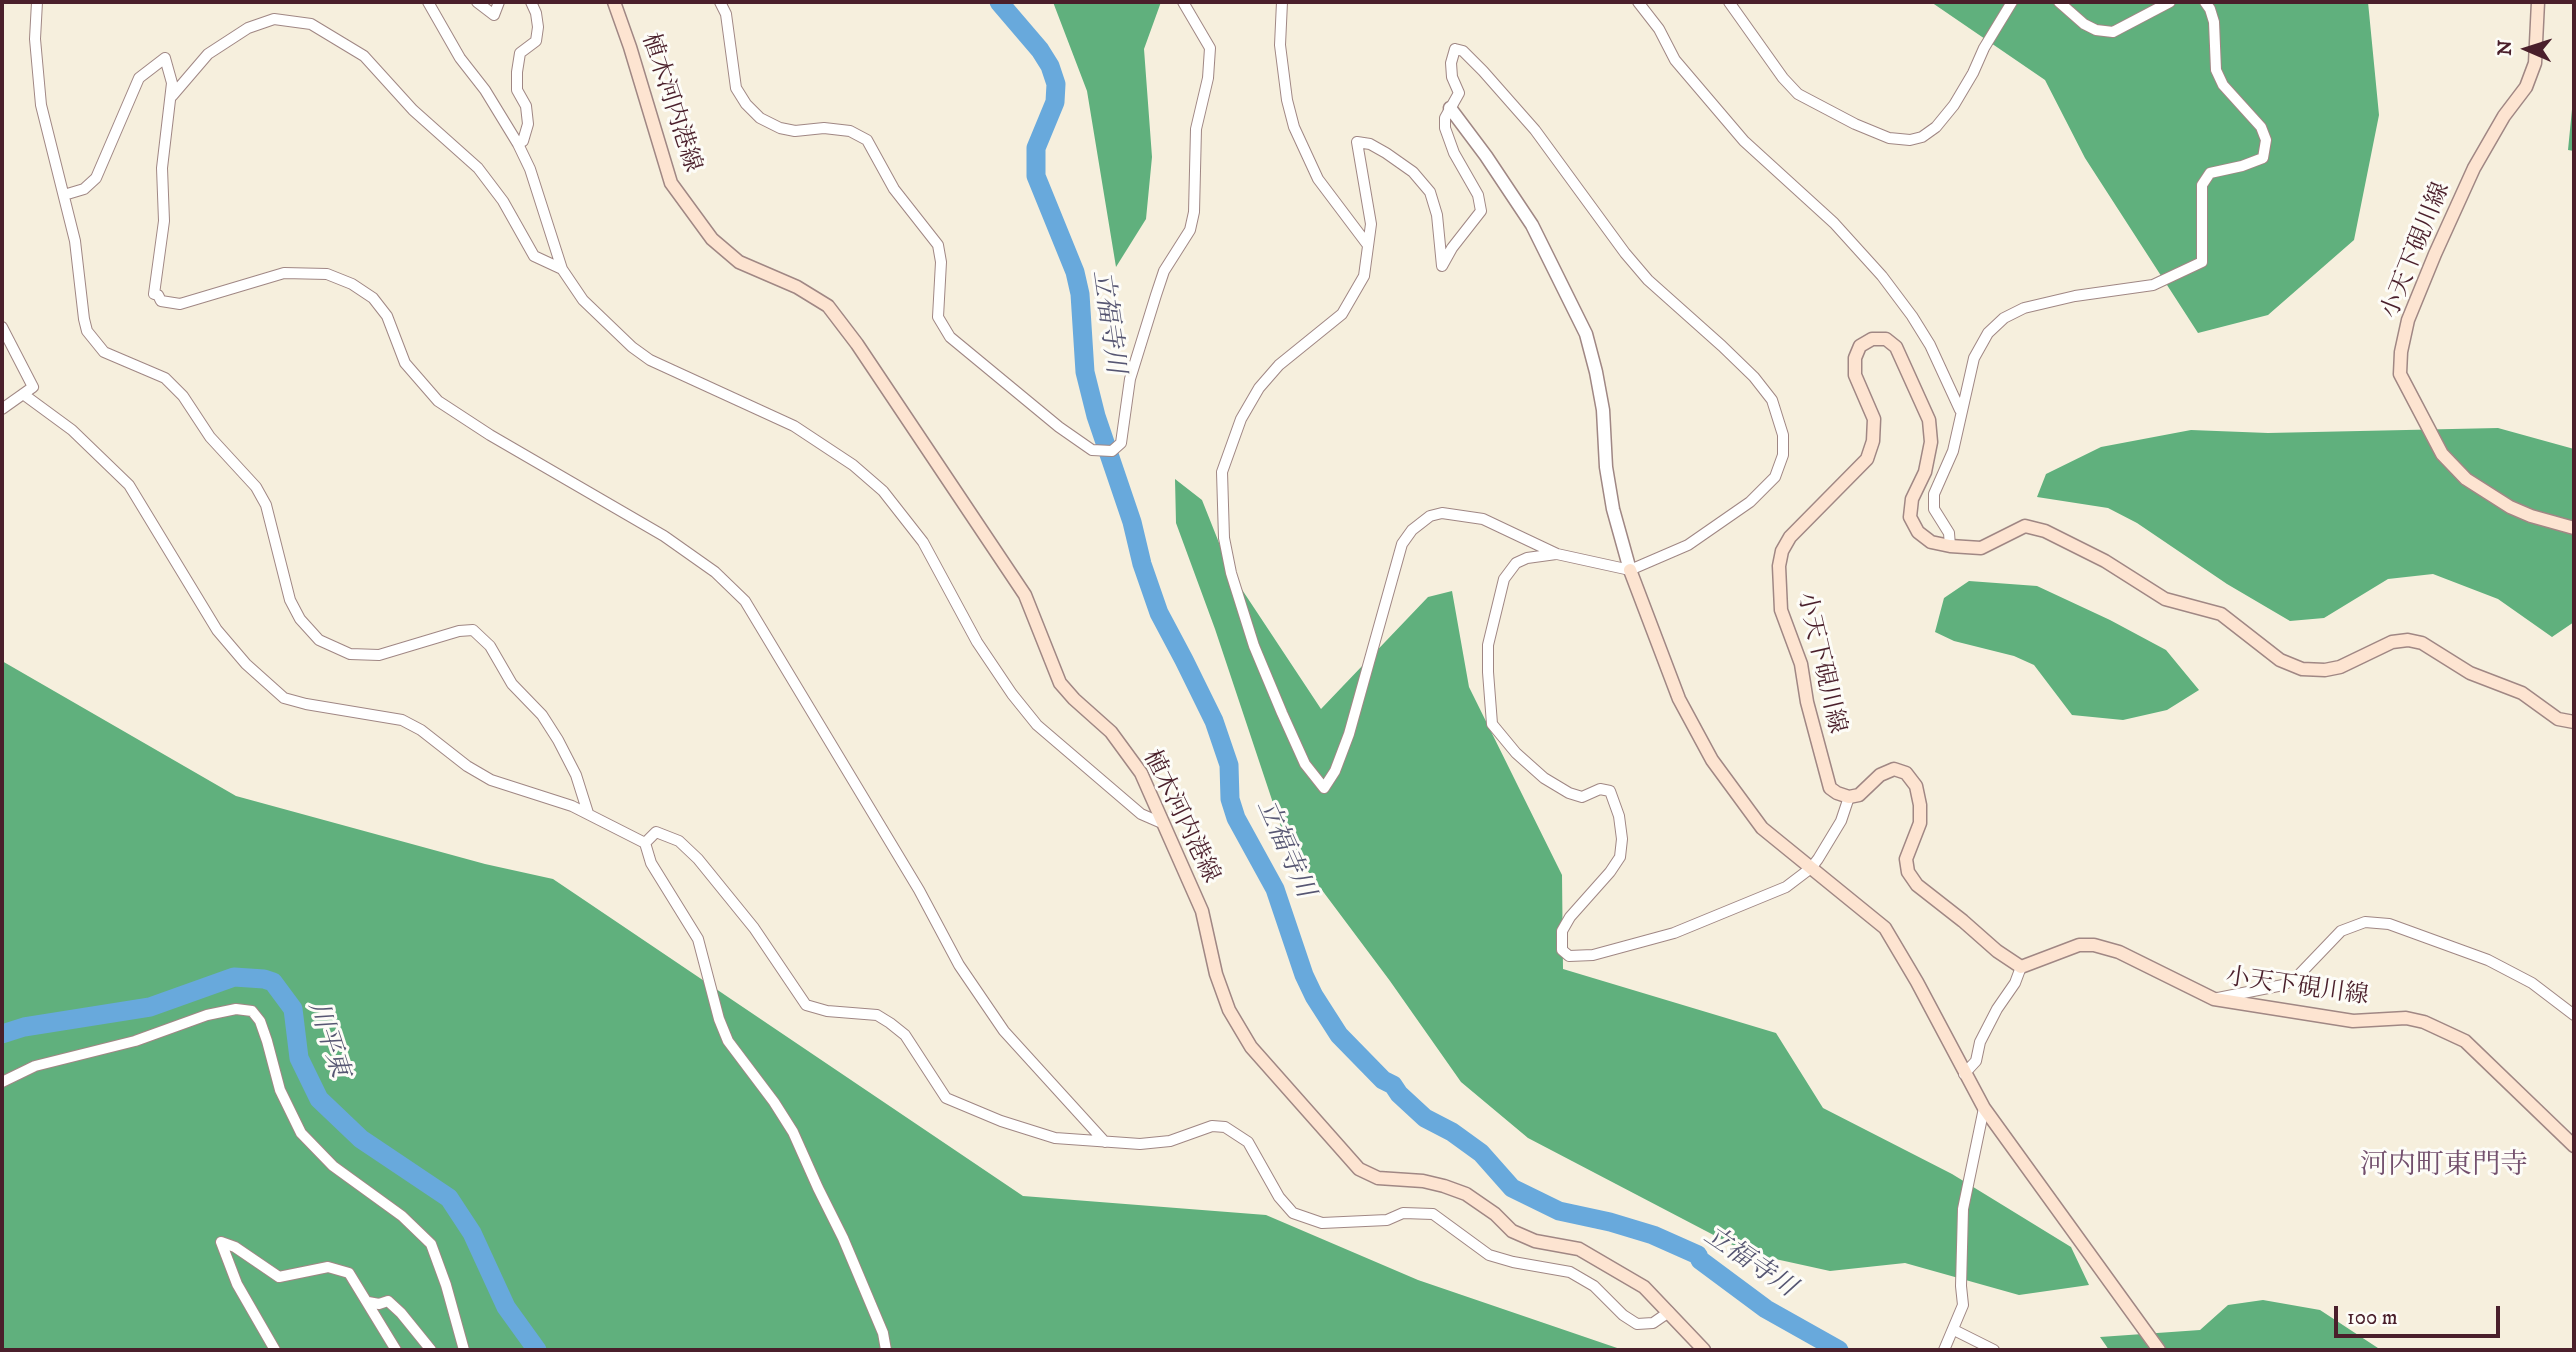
<!DOCTYPE html>
<html>
<head>
<meta charset="utf-8">
<style>
	body { margin:0 }
	#map { position:relative; width:2576px; height:1352px; overflow:hidden; background:#f6efdd; font-family:"IM FELL DW Pica",serif }
	canvas { display:block }
	.frame { position:absolute; inset:0; border:4px solid #4a1f2b; pointer-events:none }
	.north { position:absolute; left:2492px; top:14px; width:70px; height:70px; -webkit-text-stroke:5px #fdfcf7; paint-order:stroke; rotate:273deg; font-size:19px; font-weight:700; line-height:28px; text-align:center; color:#4a1f2b }
	.north::after { content:''; display:block; margin:auto; width:24px; height:32px; background:#4a1f2b; clip-path:polygon(50% 0,100% 100%,50% 72%,0 100%) }
	.scale { position:absolute; left:2334px; top:1306px; width:166px; height:32px; box-sizing:border-box; border:4px solid #4a1f2b; border-top:0; padding-left:9px; font-size:21px; line-height:24px; white-space:nowrap; color:#4a1f2b; -webkit-text-stroke:5px #fdfcf7; paint-order:stroke }
</style>
</head>
<body>
<div id="map">
<canvas width="2576" height="1352"></canvas>
<div class="frame"></div>
<div class="north">N</div>
<div class="scale">100 m</div>
</div>
<script>
const ctx = document.querySelector('canvas').getContext('2d');
ctx.lineJoin = 'round';
function fill(path, color) {
  ctx.fillStyle = color;
  ctx.fill(path, 'evenodd');
}
function toPath(rows) {
  const path = new Path2D();
  for (const r of rows) {
    path.moveTo(r[0], r[1]);
    for (let i = 2; i < r.length; i += 2) path.lineTo(r[i], r[i + 1]);
  }
  return path;
}
function trace(path, color, width, dash) {
  ctx.strokeStyle = color;
  ctx.lineWidth = width;
  ctx.lineCap = dash ? 'butt' : 'round';
  ctx.setLineDash(dash || []);
  ctx.stroke(path);
}
function drawText(font, color, halo, rows, align = 'center') {
  ctx.font = font + ' "IM FELL DW Pica","Noto Serif JP",serif';
  ctx.lineWidth = 6;
  ctx.setLineDash([]);
  ctx.textBaseline = 'middle';
  ctx.strokeStyle = halo;
  ctx.fillStyle = color;
  for (const [text, x, y, turn = 0] of rows) {
    ctx.save();
    ctx.translate(x, y);
    ctx.rotate((+turn || 0) * Math.PI / 180);
    ctx.textAlign = isNaN(turn) ? turn : align;
    if (halo) ctx.strokeText(text, 0, 0);
    ctx.fillText(text, 0, 0);
    ctx.restore();
  }
}
fill(toPath([
	[1053,2,1161,2,1144,49,1152,157,1146,219,1116,267,1087,91],
	[1931,2,2368,2,2379,115,2354,240,2268,315,2198,333,2085,158,2045,80],
	[2574,2,2574,151,2568,150,2574,89],
	[2498,428,2574,449,2574,622,2552,637,2498,599,2433,574,2388,579,2324,618,2290,621,2227,584,2137,523,2108,508,2037,497,2046,474,2101,447,2191,430,2268,433],
	[1175,479,1202,500,1231,573,1321,709,1428,597,1452,591,1469,687,1562,875,1563,969,1776,1033,1823,1108,1952,1174,2071,1247,2089,1285,2019,1295,1905,1263,1830,1271,1748,1253,1528,1138,1461,1082,1390,981,1286,842,1215,629,1176,523],
	[1969,581,2037,586,2110,620,2166,650,2199,690,2167,710,2123,720,2072,715,2034,665,2014,656,1954,641,1935,632,1944,598],
	[2,661,236,796,485,864,553,879,1023,1196,1266,1215,1418,1280,1623,1350,2,1350],
	[2263,1300,2320,1310,2381,1350,2109,1350,2100,1337,2200,1330,2228,1305]
]), '#60b07d');
trace(toPath([
	[999,2,1040,50,1050,66,1056,84,1055,102,1036,148,1036,176,1075,272,1080,294,1085,372,1096,416,1132,522,1142,564,1159,613,1184,660,1214,721,1229,765,1230,799,1236,818,1275,889,1304,975,1314,996,1339,1035,1383,1080,1393,1085,1399,1094,1425,1118,1452,1132,1481,1153,1512,1188,1559,1211,1610,1222,1653,1235,1698,1255,1700,1260,1766,1309,1839,1350],
	[2,1034,24,1027,150,1007,234,977,264,979,273,982,293,1009,299,1058,319,1099,361,1139,449,1198,472,1233,506,1307,537,1350]
]), '#68a9dc', 19);
const minor = toPath([
	[37,2,35,39,41,105,75,241,84,319,87,331,104,352,165,378,183,396,210,437,256,487,266,505,290,600,300,619,319,640,350,654,379,655,459,631,473,630,490,646,512,684,542,715,558,740,576,775,588,813],
	[428,2,460,58,485,90,518,144,530,169,562,269,583,300,632,347,650,360,794,426,853,465,883,491,923,542,977,642,1012,694,1037,725,1141,814,1164,824],
	[477,2,494,15,499,2],
	[720,2,726,14,736,88,746,104,760,118,780,128,795,131,824,128,850,131,867,140,894,189,938,245,941,262,938,317,950,337,1059,427,1092,450,1112,451,1121,443,1130,379,1156,295,1164,271,1190,230,1194,212,1196,129,1208,78,1210,48,1183,2],
	[1282,2,1280,45,1287,100,1294,127,1318,179,1367,244],
	[1638,2,1659,29,1675,60,1744,141,1834,223,1882,276,1912,316,1930,345,1960,410],
	[1729,2,1783,78,1798,94,1855,124,1889,138,1910,140,1922,137,1936,127,1954,105,1973,73,1984,48,2012,2],
	[2059,2,2084,24,2096,30,2113,32,2170,2],
	[1455,49,1463,51,1483,71,1535,130,1625,253,1648,280,1722,346,1754,377,1772,400,1783,435,1783,455,1775,477,1750,502,1688,545,1630,570,1557,554,1483,519,1442,513,1430,516,1412,530,1402,544,1349,734,1335,771,1324,788,1305,764,1282,713,1254,646,1231,573,1224,538,1222,472,1241,419,1259,388,1279,365,1342,314,1364,276,1371,224,1357,142,1370,144,1386,153,1413,172,1430,192,1437,215,1442,266,1452,248,1481,211,1478,195,1454,153,1445,128,1445,118,1459,93,1452,77,1451,63,1455,49],
	[172,96,208,54,248,28,274,19,311,24,364,56,413,110,478,168,503,201,534,256,562,269],
	[518,144,523,141,528,124,526,106,517,90,517,72,520,53,536,41,538,27,536,13,531,2],
	[64,195,84,189,96,178,139,78,165,58,172,83,162,168,164,221,154,294,158,295,161,301,180,304,284,273,327,274,352,284,373,298,387,316,405,363,438,401,490,435,664,536,715,572,745,601,919,890,959,965,1004,1031,1105,1142],
	[2,327,33,387,2,409],
	[23,394,72,430,129,485,217,630,246,664,284,698,306,704,402,720,421,730,467,766,491,780,572,806,645,843,651,863,698,939,719,1019,728,1041,774,1102,793,1132,818,1188,843,1238,883,1333,886,1350],
	[1950,546,1949,533,1934,509,1934,494,1953,451,1974,358,1988,333,2004,318,2024,308,2075,296,2153,285,2202,262,2202,185,2210,173,2242,166,2263,158,2266,140,2261,127,2223,85,2216,70,2214,22,2210,9,2205,2],
	[1556,554,1527,558,1516,563,1504,579,1488,645,1488,672,1492,724,1516,753,1544,778,1569,793,1582,797,1600,789,1610,791,1619,816,1622,839,1620,857,1610,872,1570,917,1562,931,1562,950,1569,956,1593,955,1674,933,1786,887,1811,868,1818,859,1841,821,1849,797],
	[645,843,656,832,679,841,698,859,754,928,806,1005,827,1011,877,1015,890,1023,905,1035,946,1098,1001,1121,1055,1138,1140,1144,1170,1141,1212,1126,1225,1127,1248,1142,1279,1197,1293,1213,1322,1223,1387,1220,1403,1213,1433,1214,1489,1255,1513,1262,1570,1272,1594,1286,1623,1315,1637,1324,1653,1323,1669,1312],
	[2218,998,2283,985,2295,979,2341,931,2365,922,2389,924,2488,960,2532,983,2574,1015],
	[1964,1074,1976,1061,1980,1042,1997,1009,2015,983,2021,967],
	[2,1082,35,1066,135,1041,207,1015,236,1009,252,1011,260,1021,267,1041,280,1090,301,1133,333,1166,402,1216,431,1244,446,1285,464,1350],
	[368,1302,379,1304,388,1301,401,1313,431,1350],
	[1954,1330,1994,1350],
	[275,1350,237,1284,221,1242,235,1247,279,1277,328,1267,349,1273,396,1350],
	[1944,1350,1963,1305,1961,1286,1963,1209,1984,1108]
]);
const tertiary = toPath([
	[1450,108,1486,156,1532,225,1586,334,1596,372,1603,410,1606,467,1613,509,1630,570]
]);
const secondary = toPath([
	[614,2,630,47,671,183,712,239,739,262,797,287,828,306,857,344,1025,595,1060,683,1074,699,1111,732,1141,773,1202,911,1216,974,1229,1010,1251,1047,1359,1169,1378,1178,1423,1181,1444,1186,1466,1194,1495,1214,1512,1231,1535,1241,1579,1249,1644,1287,1704,1350],
	[2538,2,2535,63,2526,87,2504,116,2474,168,2435,254,2408,320,2401,352,2400,374,2442,454,2466,479,2510,507,2531,516,2574,528],
	[1630,570,1679,699,1712,760,1762,828,1885,928,1917,982,1984,1108,2159,1350],
	[2574,722,2558,719,2522,693,2470,673,2422,643,2408,640,2392,642,2340,667,2325,670,2302,669,2280,660,2221,614,2165,599,2105,561,2045,531,2025,526,1981,548,1950,546,1931,542,1918,532,1910,517,1912,499,1925,472,1931,442,1929,420,1896,347,1886,339,1872,339,1860,346,1855,358,1855,375,1874,419,1873,441,1867,459,1790,537,1782,551,1779,566,1781,610,1801,664,1807,702,1830,788,1837,793,1849,797,1859,795,1880,775,1894,769,1906,773,1916,786,1920,805,1920,823,1906,859,1908,872,1917,885,1963,921,1997,951,2021,967,2079,945,2094,945,2119,952,2214,999,2353,1021,2406,1018,2424,1022,2465,1041,2574,1146]
]);
trace(minor, '#a08784', 12);
trace(tertiary, '#a08784', 15);
trace(secondary, '#a08784', 15);
trace(minor, '#fff', 10);
trace(tertiary, '#fff', 12);
trace(secondary, '#fde4d1', 12);
drawText('24px', '#4a1f2b', '#fdfcf7', [
	["植木河内港線",670,103,72],
	["小天下硯川線",2417,251,-68],
	["小天下硯川線",1820,663,77],
	["植木河内港線",1180,817,64],
	["小天下硯川線",2297,988,8]
]);
drawText('italic 26px', '#565672', '#fdfcf7', [
	["立福寺川",1107,322,82],
	["立福寺川",1284,849,66],
	["川平東",327,1040,72],
	["立福寺川",1749,1263,34]
]);
drawText('28px', '#73506d', '#fdfcf7', [
	["河内町東門寺",2444,1167]
]);
</script>
</body>
</html>
